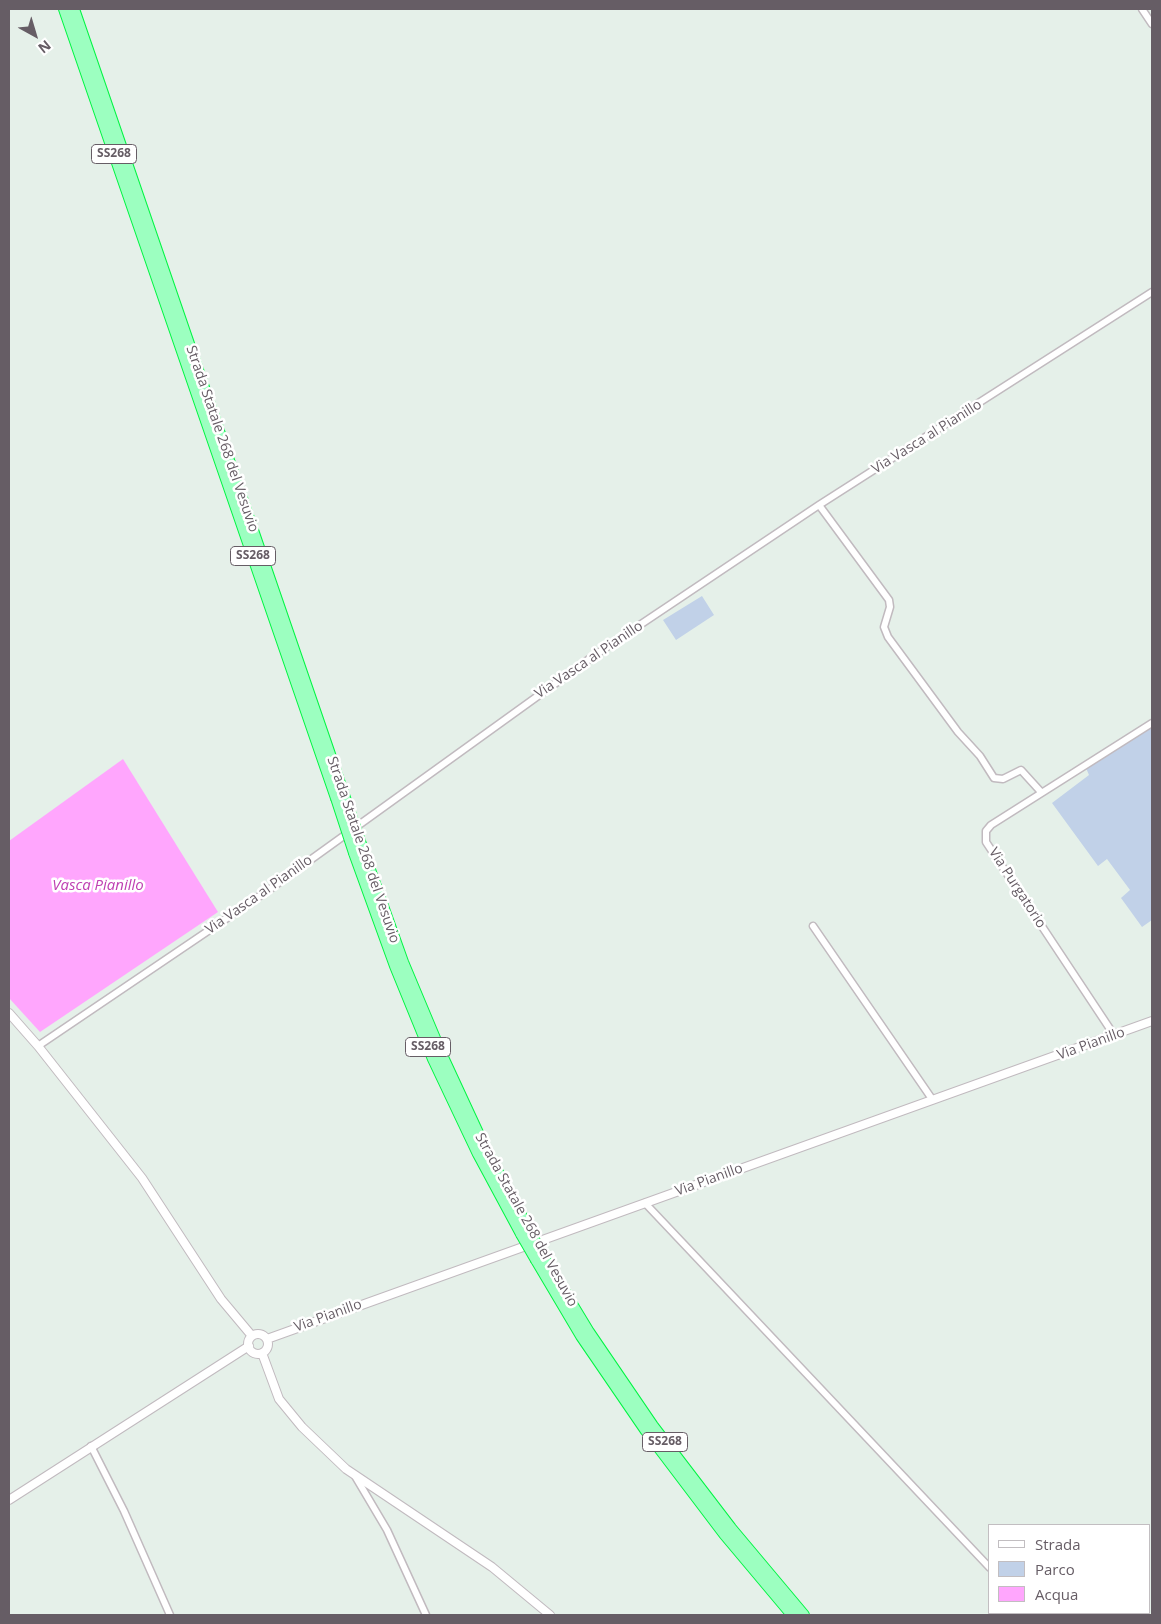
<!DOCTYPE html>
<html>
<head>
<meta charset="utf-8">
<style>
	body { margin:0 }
	#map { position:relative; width:1161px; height:1624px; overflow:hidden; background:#e5f0e9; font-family:"Open Sans",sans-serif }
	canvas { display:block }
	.frame { position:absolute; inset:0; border:10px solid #665d65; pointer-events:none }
	.legend { position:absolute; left:988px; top:1524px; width:162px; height:90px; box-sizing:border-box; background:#fff; border:1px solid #c2bec1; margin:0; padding:6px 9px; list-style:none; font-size:15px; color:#665d65 }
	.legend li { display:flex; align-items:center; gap:10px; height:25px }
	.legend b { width:25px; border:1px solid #c2bec1 }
	.north { position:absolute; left:10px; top:10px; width:50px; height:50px; -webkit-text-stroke:4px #fff; paint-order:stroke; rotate:141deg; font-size:14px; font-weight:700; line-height:20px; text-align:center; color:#665d65 }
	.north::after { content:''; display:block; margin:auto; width:18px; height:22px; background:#665d65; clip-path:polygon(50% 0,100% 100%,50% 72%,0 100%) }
</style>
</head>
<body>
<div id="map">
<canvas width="1161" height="1624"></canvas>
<div class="frame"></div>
<ul class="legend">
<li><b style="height:6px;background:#fff"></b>Strada</li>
<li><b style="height:14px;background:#c1d1e8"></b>Parco</li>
<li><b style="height:14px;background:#ffa6fd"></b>Acqua</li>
</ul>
<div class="north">N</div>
</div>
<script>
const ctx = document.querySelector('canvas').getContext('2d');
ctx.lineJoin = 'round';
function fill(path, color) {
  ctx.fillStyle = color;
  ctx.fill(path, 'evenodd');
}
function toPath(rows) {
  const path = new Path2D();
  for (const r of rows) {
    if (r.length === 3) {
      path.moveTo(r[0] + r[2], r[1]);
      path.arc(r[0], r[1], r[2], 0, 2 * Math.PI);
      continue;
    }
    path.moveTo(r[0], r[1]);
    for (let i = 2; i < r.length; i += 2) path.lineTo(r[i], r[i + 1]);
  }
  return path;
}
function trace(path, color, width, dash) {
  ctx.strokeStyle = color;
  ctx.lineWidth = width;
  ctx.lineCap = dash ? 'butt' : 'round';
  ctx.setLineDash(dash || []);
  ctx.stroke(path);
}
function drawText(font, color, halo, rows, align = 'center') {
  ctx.font = font + ' "Open Sans",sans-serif';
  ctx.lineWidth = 5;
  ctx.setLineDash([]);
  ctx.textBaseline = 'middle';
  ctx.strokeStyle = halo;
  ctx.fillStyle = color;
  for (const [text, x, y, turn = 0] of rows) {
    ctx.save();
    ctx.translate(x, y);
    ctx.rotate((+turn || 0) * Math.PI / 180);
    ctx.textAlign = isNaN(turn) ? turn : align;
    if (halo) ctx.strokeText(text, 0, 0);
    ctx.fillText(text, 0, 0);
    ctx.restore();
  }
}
fill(toPath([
	[702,596,714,615,676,640,663,620],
	[1152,727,1152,920,1142,927,1121,898,1130,890,1107,859,1098,866,1052,803,1089,775,1086,768]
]), '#c1d1e8');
fill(toPath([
	[123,759,218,912,40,1032,9,998,9,841]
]), '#ffa6fd');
const minor = toPath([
	[1142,9,1152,24],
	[819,505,889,600,890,607,884,627,888,637,958,732,980,756,994,778,1003,779,1021,770,1041,792],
	[813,926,932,1099],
	[1114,1035,986,842,986,831,991,825,1152,723],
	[38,1046,270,889,592,657,819,505,1152,292],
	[645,1203,990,1568],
	[91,1446,124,1511,170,1615],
	[355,1476,387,1530,426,1615],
	[1028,1613,1030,1615]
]);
const tertiary = toPath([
	[9,1013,38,1046,142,1178,221,1299,252,1336],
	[258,1344,10],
	[267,1339,1152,1021],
	[262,1353,279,1399,302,1427,346,1469,492,1567,550,1615],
	[9,1500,249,1346]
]);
const trunk = toPath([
	[64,9,336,798],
	[74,9,344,795],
	[363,850,403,962,442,1055,486,1150,529,1230],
	[354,853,395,966,433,1059,478,1154,521,1234],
	[543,1256,589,1332,653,1426,731,1528,804,1615],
	[536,1260,581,1336,646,1431,724,1534,792,1615]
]);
trace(minor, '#c1babf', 9);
trace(tertiary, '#c1babf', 10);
trace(trunk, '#00f542', 12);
trace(minor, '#fff', 6);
trace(tertiary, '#fff', 8);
trace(trunk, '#9cffc0', 10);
const trunkBridge = toPath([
	[344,795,363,850],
	[336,798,354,853],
	[529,1230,543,1256],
	[521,1234,536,1260]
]);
trace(trunkBridge, '#00f542', 12, []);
trace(trunkBridge, '#9cffc0', 10);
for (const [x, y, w] of [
	[114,154,45],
	[253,556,45],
	[428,1047,45],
	[665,1442,45]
]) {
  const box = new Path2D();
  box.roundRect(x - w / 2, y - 9.5, w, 19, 4);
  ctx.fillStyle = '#fff';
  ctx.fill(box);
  trace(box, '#665d65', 1);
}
drawText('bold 12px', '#665d65', null, [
	["SS268",114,154],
	["SS268",253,556],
	["SS268",428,1047],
	["SS268",665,1442]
]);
drawText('14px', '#665d65', '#fff', [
	["Via Vasca al Pianillo",927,437,-32],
	["Strada Statale 268 del Vesuvio",222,439,71],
	["Via Vasca al Pianillo",589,660,-34],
	["Strada Statale 268 del Vesuvio",363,850,71],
	["Via Purgatorio",1017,888,57],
	["Via Vasca al Pianillo",259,895,-35],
	["Via Pianillo",1091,1044,-20],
	["Via Pianillo",709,1180,-20],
	["Strada Statale 268 del Vesuvio",526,1220,61],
	["Via Pianillo",328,1316,-20]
]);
drawText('italic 15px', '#bf40b2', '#fff', [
	["Vasca Pianillo",98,886]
]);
</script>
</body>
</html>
